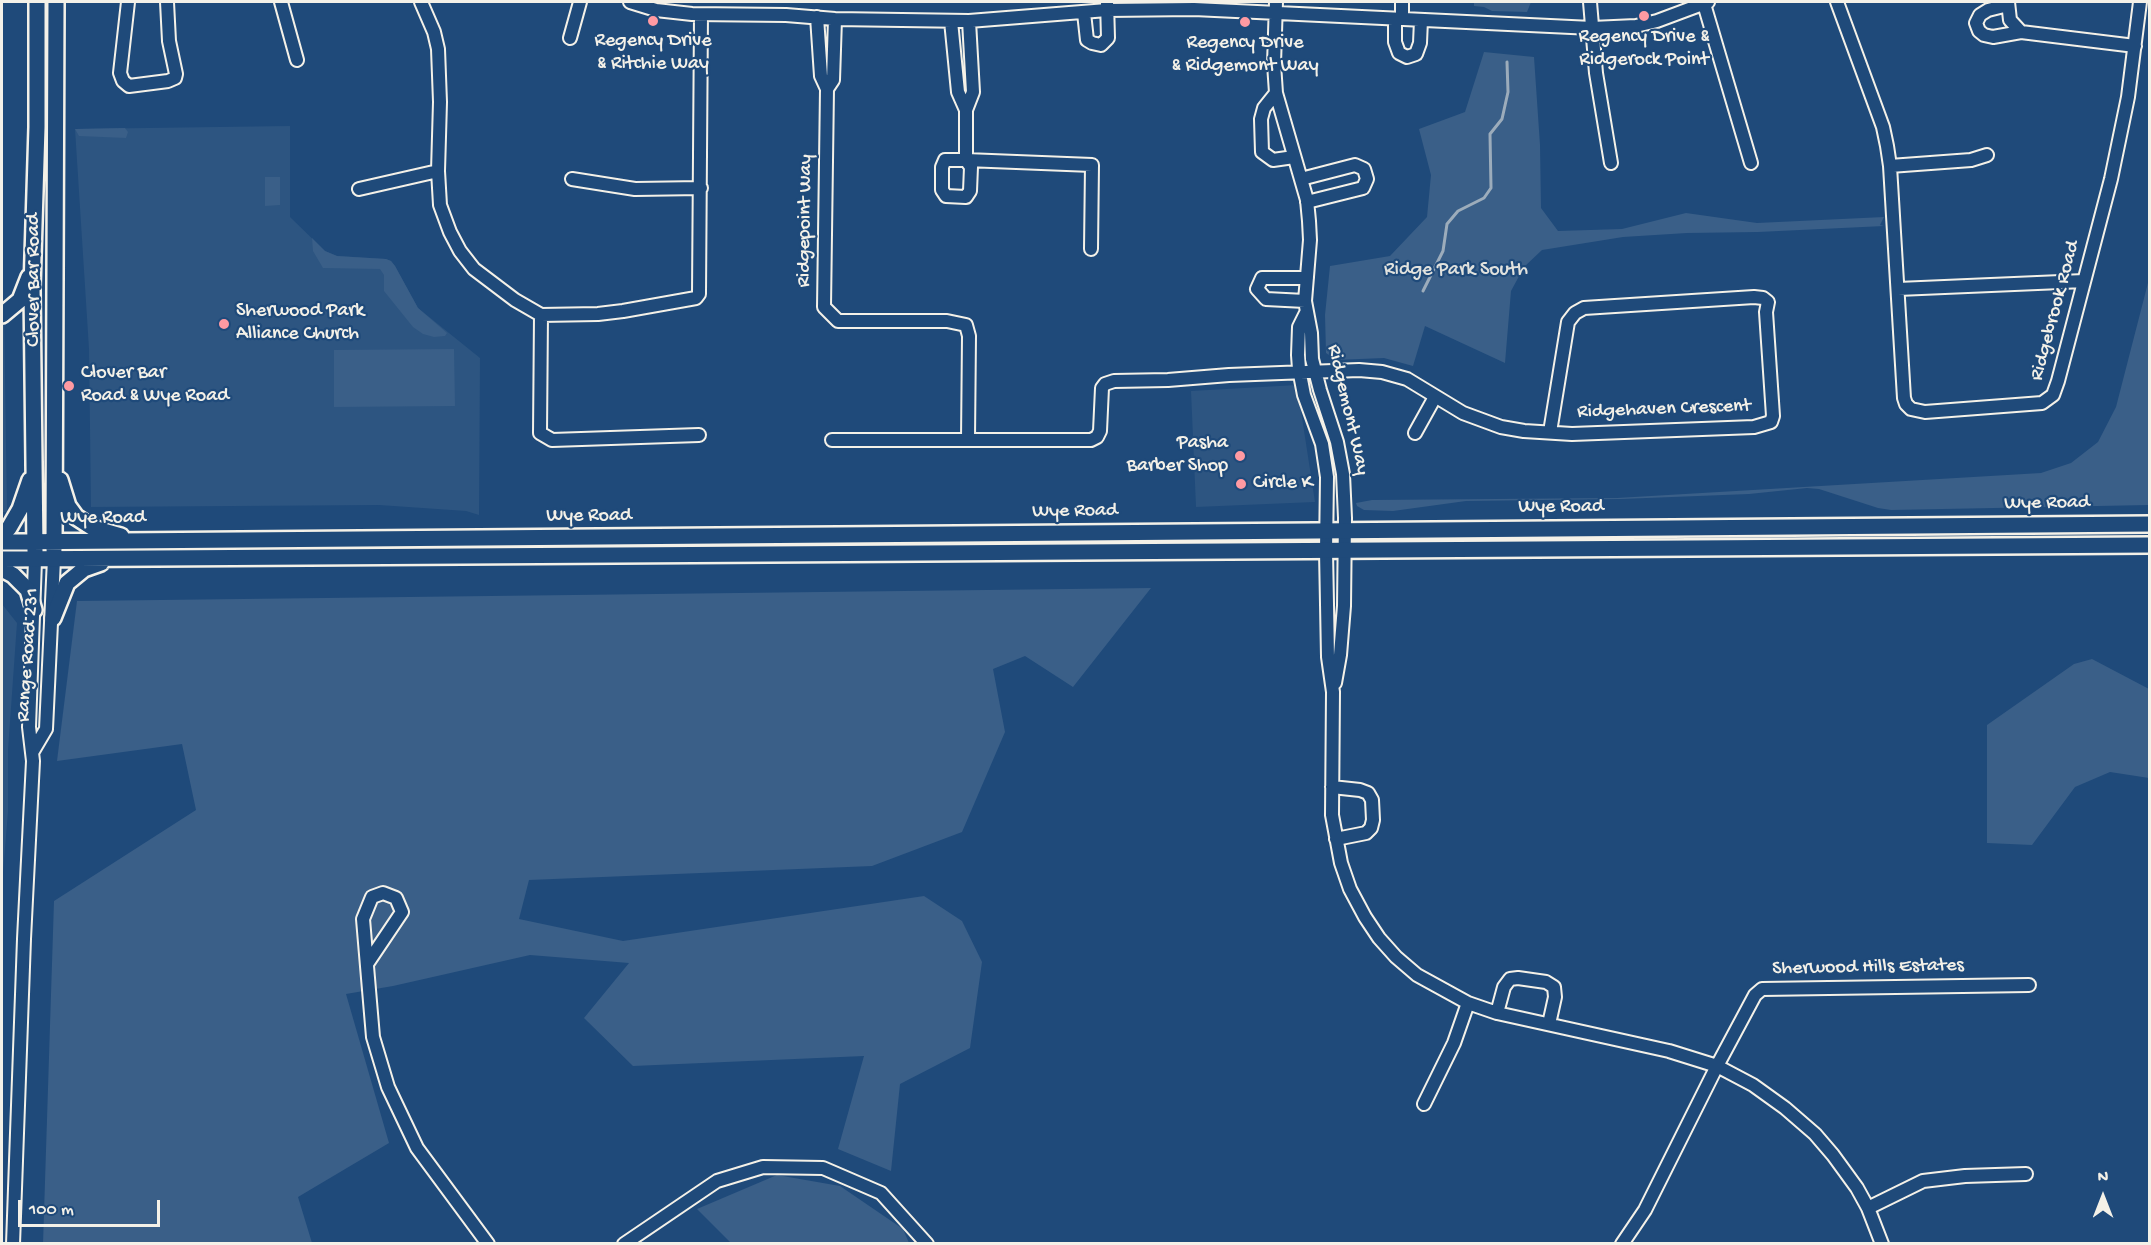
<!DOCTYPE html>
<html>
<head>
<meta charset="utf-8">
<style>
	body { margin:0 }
	#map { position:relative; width:2151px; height:1245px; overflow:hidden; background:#1f4a7a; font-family:"Gochi Hand",sans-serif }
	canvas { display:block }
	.frame { position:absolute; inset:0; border:3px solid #f4f1e8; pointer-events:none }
	.north { position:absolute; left:2073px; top:1167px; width:60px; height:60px; -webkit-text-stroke:4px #1f4a7a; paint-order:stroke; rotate:0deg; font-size:16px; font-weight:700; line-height:24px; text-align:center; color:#f4f1e8 }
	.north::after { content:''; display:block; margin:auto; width:21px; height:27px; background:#f4f1e8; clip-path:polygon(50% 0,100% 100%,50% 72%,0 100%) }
	.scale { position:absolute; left:18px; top:1200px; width:142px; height:27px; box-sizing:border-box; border:3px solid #f4f1e8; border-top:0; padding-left:8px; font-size:18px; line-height:21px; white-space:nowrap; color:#f4f1e8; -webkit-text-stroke:4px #1f4a7a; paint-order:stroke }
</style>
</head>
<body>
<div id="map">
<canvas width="2151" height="1245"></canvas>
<div class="frame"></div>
<div class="north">N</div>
<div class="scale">100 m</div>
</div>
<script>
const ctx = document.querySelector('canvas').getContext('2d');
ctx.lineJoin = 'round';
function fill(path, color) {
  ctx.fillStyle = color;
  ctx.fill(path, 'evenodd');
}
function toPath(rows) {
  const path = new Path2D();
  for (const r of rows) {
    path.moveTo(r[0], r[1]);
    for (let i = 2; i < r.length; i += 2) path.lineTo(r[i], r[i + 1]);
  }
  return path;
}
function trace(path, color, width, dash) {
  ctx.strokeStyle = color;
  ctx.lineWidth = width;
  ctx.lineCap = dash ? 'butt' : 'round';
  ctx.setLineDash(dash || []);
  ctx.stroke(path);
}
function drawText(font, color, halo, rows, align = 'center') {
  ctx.font = font + ' "Gochi Hand",sans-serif';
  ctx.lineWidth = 4.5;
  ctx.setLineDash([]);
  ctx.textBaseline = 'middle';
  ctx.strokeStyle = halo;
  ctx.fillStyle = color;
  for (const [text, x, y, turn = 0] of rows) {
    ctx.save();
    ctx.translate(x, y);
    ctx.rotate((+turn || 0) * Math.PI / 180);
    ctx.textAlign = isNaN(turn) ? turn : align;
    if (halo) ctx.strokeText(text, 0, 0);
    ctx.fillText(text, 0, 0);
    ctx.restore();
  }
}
fill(toPath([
	[290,126,290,217,325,251,337,256,386,259,391,261,395,266,418,308,480,358,479,515,466,511,379,505,91,507,89,349,75,129],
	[4,307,7,512,2,512,2,308],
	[1297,385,1315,502,1196,507,1191,391],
	[2,604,17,623,8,750,8,812,2,885]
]), '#2d5581');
fill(toPath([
	[1474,2,1531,2,1527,12,1492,11,1484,7,1474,6],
	[1484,52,1534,57,1540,145,1541,208,1558,231,1622,229,1686,213,1757,223,1884,217,1880,225,1884,226,1758,232,1687,233,1623,237,1542,250,1524,267,1511,291,1505,363,1425,326,1413,366,1384,358,1336,360,1326,353,1325,315,1330,266,1390,256,1427,217,1431,175,1419,129,1465,112],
	[125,128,128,132,126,138,79,136,75,129],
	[265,177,280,177,280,205,265,206],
	[312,238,325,251,337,256,386,259,391,261,395,266,418,308,447,333,445,336,434,337,423,334,413,327,384,291,384,275,380,269,323,268,313,251],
	[2149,279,2149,505,1891,510,1878,508,1819,489,1807,488,1749,494,1621,499,1466,501,1393,511,1364,510,1357,506,1356,503,1372,500,1617,498,2041,473,2071,463,2098,442,2116,407],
	[454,349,455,406,334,407,334,350],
	[1151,588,1073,687,1025,656,993,669,1005,732,962,832,872,866,529,880,519,919,623,941,924,896,962,921,982,962,970,1048,900,1084,891,1171,838,1149,864,1056,633,1066,584,1018,629,963,530,955,393,986,346,994,389,1143,298,1197,312,1243,43,1244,54,901,196,810,182,744,57,761,77,601],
	[2092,659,2149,689,2149,778,2110,772,2075,787,2032,845,1987,843,1987,725,2074,664],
	[777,1175,840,1186,903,1229,909,1243,731,1243,697,1209]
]), '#3a5f88');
trace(toPath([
	[1423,291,1443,251,1447,224,1458,211,1484,198,1491,188,1490,134,1502,119,1508,92,1507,62]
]), '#9cacbb', 3);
const minor = toPath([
	[128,2,120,73,123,81,129,86,168,81,175,78,176,74,169,41,167,2],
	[281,2,297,60],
	[421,2,434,32,438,49,440,102,438,171,440,205,450,232,460,251,474,269,515,300,541,315,598,314,623,311,696,298,699,294,701,15],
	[630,2,656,10,692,14,786,15,835,19,969,21,1107,10,1194,9,1592,28,1636,26,1657,21,1708,2],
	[1276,2,1274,64,1276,93,1307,200,1309,221,1310,240,1305,301,1311,333,1312,359,1320,390,1337,442,1343,474,1345,518,1344,606,1340,655,1335,683],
	[1590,2,1596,73,1611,163],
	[1837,2,1883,127,1887,146,1890,166,1904,398,1906,404,1911,409,1925,412,2042,403,2053,395,2058,381,2111,179,2128,97,2140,2],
	[2008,2,2010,20,2021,32,2135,46],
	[1704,4,1751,163],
	[2008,5,1988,10,1980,15,1976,23,1979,31,1984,35,1993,37,2021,32],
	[1084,13,1087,40,1092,43,1101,45,1108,38,1107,2],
	[817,17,821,76,827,89,824,307,838,321,947,321,966,325,969,336,968,439],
	[1395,19,1395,42,1399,53,1407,57,1416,54,1420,43,1421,20],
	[1402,19,1402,2],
	[951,21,958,92,966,110],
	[969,21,973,92,966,110,966,160,971,167,970,191,966,197,946,196,942,190,942,167,945,160,966,160,1092,165,1091,249],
	[570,38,580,2],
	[827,89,833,80,835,19],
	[1276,93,1264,108,1261,119,1262,152,1273,160,1294,157],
	[1890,166,1971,160,1987,155],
	[572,179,635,189,701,188],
	[1301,179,1355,165,1364,169,1367,179,1363,188,1307,202],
	[359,189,438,171],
	[1898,289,2084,281],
	[1305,301,1266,299,1257,289,1262,278,1307,278],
	[1306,313,1299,327,1298,355,1299,369,1304,395,1322,444,1327,477,1326,551,1328,657,1333,692,1332,815,1341,863,1350,889,1365,917,1379,938,1396,957,1417,975,1468,1003,1497,1013,1669,1051,1717,1066,1753,1085,1785,1108,1815,1134,1833,1155,1857,1188,1868,1208,1882,1244],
	[541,315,540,433,552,440,699,435],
	[1415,433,1435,397],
	[832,440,1091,440,1097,437,1100,431,1102,388,1105,384,1114,381,1168,380,1229,375,1359,370,1382,372,1407,379,1463,413,1501,427,1524,431,1572,434,1754,427,1771,422,1773,416,1766,312,1768,302,1763,298,1754,297,1584,308,1575,313,1568,322,1550,432],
	[33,751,46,729,54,559],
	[1332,787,1360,790,1368,793,1372,800,1373,820,1371,828,1366,833,1336,839],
	[367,964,402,912,396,898,383,893,372,897,363,919,373,1037,388,1087,417,1148,488,1244],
	[1497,1013,1504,987,1510,979,1518,978,1546,982,1554,987,1555,997,1549,1024],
	[1424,1104,1454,1043,1468,1003],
	[1868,1208,1923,1181,1965,1176,2026,1174],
	[13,1244,24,939,33,761,29,727,35,560],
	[624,1244,717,1181,763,1167,823,1168,881,1193,927,1244],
	[1622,1244,1645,1210,1717,1066,1755,995,1762,989,2029,985]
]);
const major = toPath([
	[2,315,20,300,29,277],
	[60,480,68,506,76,517,93,528,121,536],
	[2,534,9,528,20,509,30,480],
	[2,542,2150,524],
	[54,550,56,2],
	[35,551,32,288,37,127,37,2],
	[2,559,2150,545],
	[2,569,13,575,28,590,34,610],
	[53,618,67,583,84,569,101,563]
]);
trace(minor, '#f4f1e8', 16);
trace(major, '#f4f1e8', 20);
trace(minor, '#1f4a7a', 12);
trace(major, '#1f4a7a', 15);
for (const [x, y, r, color] of [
	[1644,16,6,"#ff9aa2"],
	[653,21,6,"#ff9aa2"],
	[1245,22,6,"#ff9aa2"],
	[224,324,6,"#ff9aa2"],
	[69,386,6,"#ff9aa2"],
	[1240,456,6,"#ff9aa2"],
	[1241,484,6,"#ff9aa2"]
]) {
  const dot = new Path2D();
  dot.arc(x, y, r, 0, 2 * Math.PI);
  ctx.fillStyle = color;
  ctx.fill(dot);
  trace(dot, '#1f4a7a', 2);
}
drawText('20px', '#f4f1e8', '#1f4a7a', [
	["Regency Drive &",1644,38],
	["Ridgerock Point",1644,61],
	["Regency Drive",653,42],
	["& Ritchie Way",653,65],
	["Regency Drive",1245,44],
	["& Ridgemont Way",1245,67],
	["Sherwood Park",236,312,"left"],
	["Alliance Church",236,335,"left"],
	["Clover Bar",81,374,"left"],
	["Road & Wye Road",81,397,"left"],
	["Pasha",1228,444,"right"],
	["Barber Shop",1228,467,"right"],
	["Circle K",1253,484,"left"]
]);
drawText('20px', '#f4f1e8', '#1f4a7a', [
	["Ridgepoint Way",806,221,-89],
	["Clover Bar Road",35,280,-90],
	["Ridgebrook Road",2056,311,-75],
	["Ridgemont Way",1347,410,77],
	["Ridgehaven Crescent",1664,410,-2],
	["Wye Road",2047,504,-1],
	["Wye Road",1561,508],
	["Wye Road",1075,512,-1],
	["Wye Road",589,517],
	["Wye Road",103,519],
	["Range Road 231",29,655,-86],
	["Sherwood Hills Estates",1868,968,-1]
]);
drawText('20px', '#e1e2de', '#1f4a7a', [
	["Ridge Park South",1456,271]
]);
</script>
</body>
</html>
